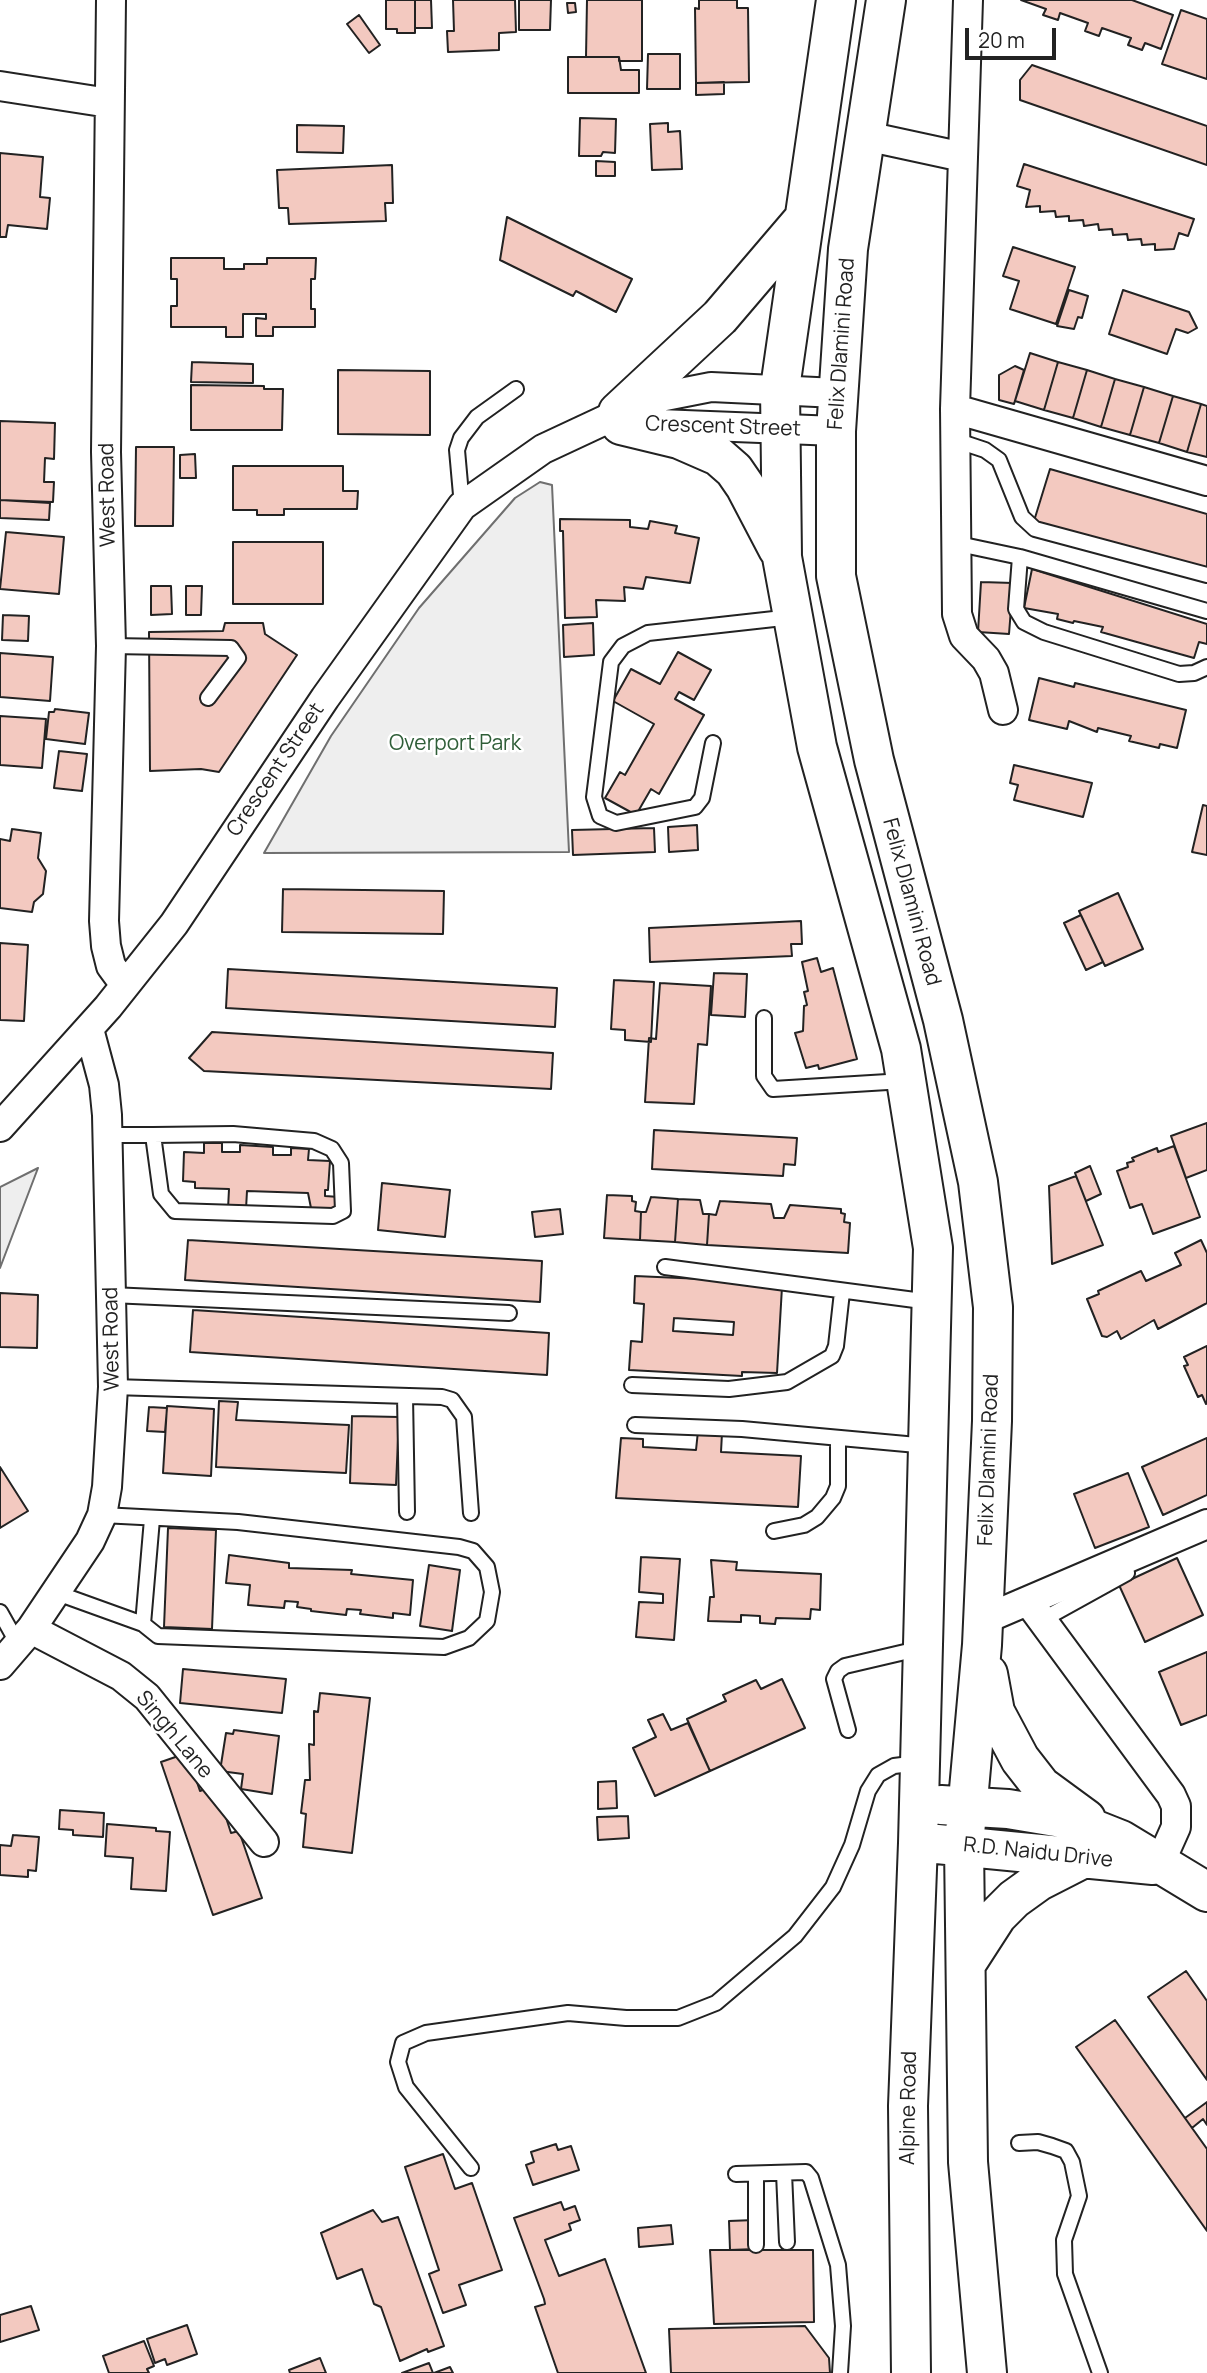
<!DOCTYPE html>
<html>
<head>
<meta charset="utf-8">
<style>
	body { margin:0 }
	#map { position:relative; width:1207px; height:2373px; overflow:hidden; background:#fff; font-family:Manrope,sans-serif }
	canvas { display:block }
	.scale { position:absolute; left:965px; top:28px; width:91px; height:32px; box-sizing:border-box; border:4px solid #222; border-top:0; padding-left:9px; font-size:21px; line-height:24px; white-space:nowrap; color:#222; -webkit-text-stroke:5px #fff; paint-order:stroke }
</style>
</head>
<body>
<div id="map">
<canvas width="1207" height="2373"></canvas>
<div class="scale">20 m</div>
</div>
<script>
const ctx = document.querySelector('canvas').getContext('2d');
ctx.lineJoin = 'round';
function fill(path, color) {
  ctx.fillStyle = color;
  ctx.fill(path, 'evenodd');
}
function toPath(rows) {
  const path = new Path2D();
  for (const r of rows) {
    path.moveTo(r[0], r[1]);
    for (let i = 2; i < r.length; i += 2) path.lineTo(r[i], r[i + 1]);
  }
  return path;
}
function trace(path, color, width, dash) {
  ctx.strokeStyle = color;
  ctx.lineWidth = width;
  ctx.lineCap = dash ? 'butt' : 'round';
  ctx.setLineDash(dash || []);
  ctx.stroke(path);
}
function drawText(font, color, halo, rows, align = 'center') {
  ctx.font = font + ' Manrope,sans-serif';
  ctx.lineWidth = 5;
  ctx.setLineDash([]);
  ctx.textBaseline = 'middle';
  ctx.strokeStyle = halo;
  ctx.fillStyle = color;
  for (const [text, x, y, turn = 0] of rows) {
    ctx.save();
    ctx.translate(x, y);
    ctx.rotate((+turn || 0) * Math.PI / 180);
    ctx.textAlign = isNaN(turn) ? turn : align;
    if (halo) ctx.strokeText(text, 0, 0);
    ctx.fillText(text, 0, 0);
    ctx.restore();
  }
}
const green = toPath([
	[540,482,552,485,569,852,264,853,331,736,419,608,515,498,540,482],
	[38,1168,0,1268,0,1187,38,1168]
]);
fill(green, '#eee');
trace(green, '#6f6f6f', 2);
const building = toPath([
	[415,0,415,33,397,33,397,29,386,29,386,0,415,0],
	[415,0,431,0,432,28,415,28,415,0],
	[453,0,515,0,516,32,499,33,499,50,448,52,447,31,454,31,453,0],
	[519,0,551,0,550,30,519,30,519,0],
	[587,0,642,0,642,61,619,61,619,57,586,57,587,0],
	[699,0,737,0,737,8,748,8,749,82,696,83,695,8,699,9,699,0],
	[1021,0,1132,0,1173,15,1161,49,1145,43,1142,50,1128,45,1131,38,1102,28,1099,36,1085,31,1088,23,1060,13,1058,20,1043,15,1046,9,1021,0],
	[567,3,575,3,576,12,568,13,567,3],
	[1181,10,1207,19,1207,79,1162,64,1181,10],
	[359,15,380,45,369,53,347,24,359,15],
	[648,54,680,54,680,89,647,89,648,54],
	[568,57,619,57,621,70,639,70,639,93,568,93,568,57],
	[1032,65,1207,126,1207,165,1020,100,1020,80,1032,65],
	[724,82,724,94,696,95,696,83,724,82],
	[580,118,616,119,615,153,603,152,601,156,579,156,580,118],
	[668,123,668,132,680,131,682,169,652,170,650,124,668,123],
	[297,125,344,126,343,153,297,152,297,125],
	[0,153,43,157,40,197,50,198,47,229,8,225,6,237,0,237,0,153],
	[596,161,615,162,615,176,596,176,596,161],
	[1024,164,1194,219,1188,236,1179,233,1174,249,1155,250,1155,244,1142,245,1141,239,1128,240,1127,234,1113,235,1112,229,1099,230,1098,224,1084,226,1083,220,1069,221,1069,216,1056,217,1055,211,1040,212,1040,206,1026,207,1030,190,1017,186,1024,164],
	[392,165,393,203,385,203,386,221,289,224,288,208,279,208,277,170,392,165],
	[507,217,632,279,616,312,576,291,573,296,500,260,507,217],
	[1013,247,1075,267,1056,324,1010,309,1019,281,1003,276,1013,247],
	[171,258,224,258,224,269,244,269,244,264,267,264,267,258,316,258,315,279,311,279,311,309,315,309,315,327,273,327,273,336,256,336,256,318,266,319,266,314,243,314,243,337,226,337,226,327,171,327,171,306,177,306,177,279,171,279,171,258],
	[1069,290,1088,296,1082,318,1078,317,1074,329,1057,326,1069,290],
	[1123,290,1189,312,1197,328,1188,333,1176,329,1167,354,1109,334,1123,290],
	[1030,353,1058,362,1044,410,1015,401,1030,353],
	[192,362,253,364,253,383,191,382,192,362],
	[1058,362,1087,370,1073,418,1044,410,1058,362],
	[1015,366,1024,370,1014,404,999,400,999,375,1015,366],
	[338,370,430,371,430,435,338,434,338,370],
	[1087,370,1115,379,1101,427,1073,418,1087,370],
	[1115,379,1144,387,1130,435,1101,427,1115,379],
	[191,385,264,386,264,389,283,389,282,430,191,430,191,385],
	[1144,387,1173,396,1159,443,1130,435,1144,387],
	[1173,396,1201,404,1187,452,1159,443,1173,396],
	[1201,404,1207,406,1207,457,1187,452,1201,404],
	[0,421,55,423,54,459,45,458,44,482,54,482,53,502,0,500,0,421],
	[136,447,174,447,173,526,135,526,136,447],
	[195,454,196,478,180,478,180,455,195,454],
	[233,466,343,466,343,491,358,491,357,509,284,509,284,515,257,515,257,510,233,510,233,466],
	[1050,469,1207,514,1207,571,1034,521,1050,469],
	[0,500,50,503,49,520,0,518,0,500],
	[560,519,630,520,630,527,648,529,650,521,677,526,675,533,699,538,690,583,646,577,643,589,624,587,625,601,596,600,597,617,565,618,563,531,560,531,560,519],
	[6,532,64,537,59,594,0,589,6,532],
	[233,542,323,542,323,604,233,604,233,542],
	[1032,569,1207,624,1207,644,1199,642,1194,658,1101,632,1103,627,1074,621,1073,623,1057,619,1058,614,1024,608,1032,569],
	[981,582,1013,583,1009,634,978,632,981,582],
	[151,586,171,586,172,614,151,615,151,586],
	[186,586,202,586,201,615,186,615,186,586],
	[3,615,29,616,28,641,2,640,3,615],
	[225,623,263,623,265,634,297,655,219,772,201,769,150,771,149,632,223,631,225,623],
	[593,623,594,655,564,657,563,625,593,623],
	[678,652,711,670,694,700,679,692,675,699,704,715,659,794,651,789,636,815,605,798,620,772,625,775,654,724,613,701,631,669,660,684,678,652],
	[0,653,53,657,50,701,0,697,0,653],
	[1039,678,1074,687,1075,683,1186,710,1177,748,1160,744,1159,748,1129,741,1131,736,1098,728,1097,732,1069,721,1067,729,1029,720,1039,678],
	[55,709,89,713,85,744,46,739,49,712,54,712,55,709],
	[0,716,46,719,42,768,0,765,0,716],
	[59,751,87,754,82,791,54,788,59,751],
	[1014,765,1092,783,1083,817,1014,800,1018,785,1010,783,1014,765],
	[1203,805,1207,806,1207,855,1192,852,1203,805],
	[697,825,698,850,669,852,668,827,697,825],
	[654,828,655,852,573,855,572,830,654,828],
	[12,829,41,833,38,858,46,871,43,894,34,902,32,912,0,908,0,839,10,841,12,829],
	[283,889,444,891,443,934,282,932,283,889],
	[1118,893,1143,949,1105,966,1079,911,1118,893],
	[1081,915,1103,962,1086,970,1064,923,1081,915],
	[801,921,802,944,791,944,792,956,650,962,649,928,801,921],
	[0,943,28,945,24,1021,0,1020,0,943],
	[817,958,821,972,833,968,857,1059,819,1069,818,1065,806,1068,795,1033,803,1031,804,1006,807,1005,804,992,808,991,802,962,817,958],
	[228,969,557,988,555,1027,226,1008,228,969],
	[714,973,747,974,745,1017,711,1015,714,973],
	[614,980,654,982,651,1042,625,1040,625,1030,611,1029,614,980],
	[660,983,711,986,707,1045,698,1044,694,1104,645,1102,649,1038,656,1039,660,983],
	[212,1032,553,1053,551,1089,204,1071,189,1058,212,1032],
	[1207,1123,1207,1170,1186,1178,1171,1136,1207,1123],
	[654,1130,797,1138,795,1165,784,1164,783,1176,652,1169,654,1130],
	[204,1143,222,1143,222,1152,240,1152,240,1145,273,1147,273,1155,291,1155,291,1148,309,1149,308,1160,330,1161,328,1190,325,1190,325,1196,339,1197,338,1209,311,1208,308,1193,247,1191,246,1209,228,1209,229,1189,195,1188,195,1182,183,1181,184,1152,204,1153,204,1143],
	[1174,1146,1200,1217,1153,1234,1142,1204,1130,1208,1117,1171,1128,1167,1127,1163,1134,1161,1132,1158,1157,1148,1158,1152,1174,1146],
	[1090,1166,1101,1194,1086,1201,1075,1173,1090,1166],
	[1076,1176,1103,1245,1052,1264,1049,1186,1076,1176],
	[382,1183,450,1190,445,1237,378,1230,382,1183],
	[607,1195,632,1196,632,1201,636,1202,635,1211,641,1212,640,1240,604,1238,607,1195],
	[651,1197,678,1199,675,1242,640,1240,641,1212,646,1212,651,1197],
	[678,1199,700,1200,703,1214,709,1214,707,1245,675,1242,678,1199],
	[720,1201,771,1204,774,1218,784,1218,790,1205,841,1209,841,1213,845,1214,844,1222,850,1223,848,1253,707,1245,709,1214,716,1215,720,1201],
	[560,1209,563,1234,535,1237,532,1212,560,1209],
	[188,1240,542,1261,540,1302,185,1280,188,1240],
	[1201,1240,1207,1253,1207,1303,1158,1329,1154,1320,1121,1339,1117,1331,1107,1337,1102,1336,1087,1299,1099,1294,1098,1291,1141,1271,1146,1281,1181,1265,1175,1253,1201,1240],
	[635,1276,747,1281,746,1285,782,1287,777,1373,742,1372,742,1376,629,1370,631,1341,642,1342,644,1304,634,1303,635,1276],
	[674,1318,734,1322,733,1335,673,1331,674,1318],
	[0,1293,38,1295,37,1348,0,1347,0,1293],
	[193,1310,549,1333,547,1375,190,1352,193,1310],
	[1207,1346,1207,1403,1206,1404,1202,1395,1198,1397,1184,1366,1188,1365,1184,1357,1207,1346],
	[219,1401,238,1402,236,1420,349,1425,346,1473,216,1467,219,1401],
	[167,1406,214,1409,211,1476,163,1473,167,1406],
	[149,1407,167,1408,165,1432,147,1431,149,1407],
	[352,1416,399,1417,396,1485,350,1483,352,1416],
	[698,1431,722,1433,721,1452,801,1456,798,1507,616,1498,621,1438,643,1439,643,1447,696,1450,698,1431],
	[1207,1438,1207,1495,1163,1515,1142,1467,1207,1438],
	[0,1467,28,1511,0,1528,0,1467],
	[1128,1473,1149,1527,1095,1548,1074,1494,1128,1473],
	[168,1528,216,1530,212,1629,164,1627,168,1528],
	[229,1555,289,1563,289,1568,352,1570,351,1574,413,1580,410,1615,393,1613,393,1618,360,1614,361,1610,347,1609,346,1615,311,1611,311,1609,297,1607,298,1602,285,1601,284,1608,248,1605,250,1585,226,1583,229,1555],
	[641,1557,680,1559,674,1640,636,1637,639,1602,663,1603,663,1594,639,1592,641,1557],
	[1177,1558,1203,1615,1145,1642,1119,1585,1177,1558],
	[711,1560,737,1562,736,1570,821,1574,820,1610,811,1609,810,1619,776,1618,775,1624,760,1623,760,1616,741,1615,741,1622,708,1621,710,1597,714,1597,711,1560],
	[429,1565,460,1570,452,1631,420,1626,429,1565],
	[1207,1652,1207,1715,1181,1725,1159,1672,1207,1652],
	[183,1669,286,1679,282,1713,180,1703,183,1669],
	[782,1679,805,1728,710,1771,687,1719,726,1701,723,1695,756,1680,761,1689,782,1679],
	[320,1693,370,1698,352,1853,303,1847,306,1814,301,1813,305,1780,310,1780,309,1744,314,1745,314,1711,318,1712,320,1693],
	[663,1714,671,1730,688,1723,710,1771,655,1796,633,1748,656,1737,648,1720,663,1714],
	[234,1730,279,1736,272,1794,241,1789,243,1774,220,1771,226,1733,233,1734,234,1730],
	[187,1753,200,1791,208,1788,212,1801,220,1799,231,1833,239,1831,262,1898,213,1915,161,1762,187,1753],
	[616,1781,617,1808,598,1809,598,1782,616,1781],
	[60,1810,104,1813,103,1837,73,1835,73,1830,59,1829,60,1810],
	[628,1816,629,1838,598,1840,597,1817,628,1816],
	[107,1824,156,1828,156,1831,170,1832,166,1891,131,1889,133,1858,105,1856,107,1824],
	[13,1835,39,1837,36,1871,28,1870,28,1877,0,1875,0,1845,11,1846,13,1835],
	[1186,1971,1207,2001,1207,2080,1148,1997,1186,1971],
	[1115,2020,1207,2149,1207,2231,1076,2047,1115,2020],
	[1207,2102,1207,2125,1203,2119,1192,2128,1185,2118,1207,2102],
	[556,2144,558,2150,571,2146,579,2170,533,2185,526,2165,534,2162,531,2152,556,2144],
	[443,2154,455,2189,472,2183,502,2270,459,2285,466,2305,443,2313,429,2274,439,2270,405,2167,443,2154],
	[561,2202,564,2210,575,2206,580,2220,569,2224,571,2230,545,2240,559,2276,605,2259,646,2373,558,2373,535,2307,545,2304,544,2299,514,2218,561,2202],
	[373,2210,382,2222,398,2217,444,2346,428,2352,427,2349,400,2361,381,2307,374,2304,362,2269,337,2279,321,2233,373,2210],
	[755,2220,756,2249,730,2250,729,2221,755,2220],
	[671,2225,673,2244,639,2247,638,2228,671,2225],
	[710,2250,813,2250,814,2322,714,2324,710,2250],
	[31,2306,39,2330,0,2342,0,2315,31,2306],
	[187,2325,197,2354,167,2365,165,2359,155,2363,147,2339,187,2325],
	[805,2326,829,2358,830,2373,671,2373,669,2329,805,2326],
	[144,2341,154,2366,147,2369,149,2373,109,2373,103,2356,144,2341],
	[320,2358,326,2373,290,2373,289,2370,320,2358],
	[429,2363,433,2373,402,2373,429,2363],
	[450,2367,453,2373,434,2373,450,2367]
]);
fill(building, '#f3c9c0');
trace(building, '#222', 2);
const lane = toPath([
	[955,440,985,450,999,460,1022,517,1035,529,1207,575],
	[462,506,457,450,461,438,477,417,516,389],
	[954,543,1020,557,1207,611],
	[1020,557,1016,609,1024,622,1044,632,1179,674,1194,673,1207,667],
	[111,646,231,648,238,658,208,698],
	[713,743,702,798,695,807,616,823,600,816,594,797,611,662,623,646,648,633,792,617],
	[764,1018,764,1076,773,1089,904,1081],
	[107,1135,153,1135,233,1134,314,1141,332,1149,341,1163,343,1211,333,1216,175,1211,161,1194,153,1135],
	[665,1267,930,1302],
	[111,1295,509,1313],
	[632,1385,729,1389,787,1382,832,1356,836,1346,842,1292],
	[113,1387,442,1397,452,1400,464,1417,471,1513],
	[405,1396,407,1512],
	[635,1425,742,1429,928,1446],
	[102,1515,238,1522,459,1547,473,1551,487,1567,492,1592,487,1621,469,1638,444,1647,158,1636,143,1624,152,1519],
	[774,1531,804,1525,817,1517,833,1498,838,1486,838,1438],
	[57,1593,143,1624],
	[0,1612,18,1644],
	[1042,1620,1127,1573],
	[848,1730,834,1679,838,1671,845,1666,922,1648],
	[1019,2143,1038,2142,1052,2146,1066,2151,1072,2162,1079,2196,1064,2240,1065,2274,1100,2373],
	[471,2168,406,2087,398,2062,403,2043,426,2033,568,2013,626,2018,678,2018,716,2003,795,1936,833,1887,852,1845,868,1791,878,1775,894,1766,918,1763],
	[784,2173,787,2242],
	[736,2174,806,2172,811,2178,838,2265,843,2326,840,2373],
	[756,2245,756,2174]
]);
const street = toPath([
	[111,0,106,452,111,646,104,921,106,946,111,966,125,985],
	[968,0,955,409,957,614,964,636,986,659,994,673,1003,710],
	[0,86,109,103],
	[866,136,963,157],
	[955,409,1207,481],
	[659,424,836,431],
	[0,1127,108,1007,174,924,325,698,462,506,543,449,650,399,711,387,837,393],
	[1028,1601,1171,1795,1176,1806,1176,1827,1159,1865],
	[983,1620,1207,1524],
	[31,1629,121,1676,147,1697,264,1842],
	[0,1665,31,1629,90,1541,102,1515,107,1487,113,1387,107,1115,104,1085,89,1029]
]);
const secondary = toPath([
	[836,0,780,388,782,557,817,747,901,1049,933,1248,918,1843,908,2106,911,2373],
	[886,0,848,249,836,431,836,576,874,760,943,1020,978,1182,993,1307,992,1421,982,1645,964,1845,968,2162,987,2373],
	[618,412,720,317,802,221],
	[621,425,679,439,718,456,734,470,745,486,778,549],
	[988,1674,995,1712,1020,1759,1041,1786,1086,1819],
	[941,1805,1008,1809,1068,1819,1121,1840,1207,1892],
	[937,1844,1153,1865],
	[966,1964,997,1916,1014,1899,1039,1881,1084,1858]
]);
trace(lane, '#222', 18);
trace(street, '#222', 32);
trace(secondary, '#222', 42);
trace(lane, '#fff', 14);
trace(street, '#fff', 28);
trace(secondary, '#fff', 38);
drawText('21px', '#222', '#fff', [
	["Felix Dlamini Road",842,344,-86],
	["Crescent Street",723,427,2],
	["West Road",108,495,-91],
	["Crescent Street",276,770,-56],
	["Felix Dlamini Road",911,902,75],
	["West Road",112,1339,-91],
	["Felix Dlamini Road",989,1460,-88],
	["Singh Lane",174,1735,50],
	["R.D. Naidu Drive",1038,1853,6],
	["Alpine Road",909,2108,-89]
]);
drawText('21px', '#2f5e38', '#fff', [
	["Overport Park",455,744]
]);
</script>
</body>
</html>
